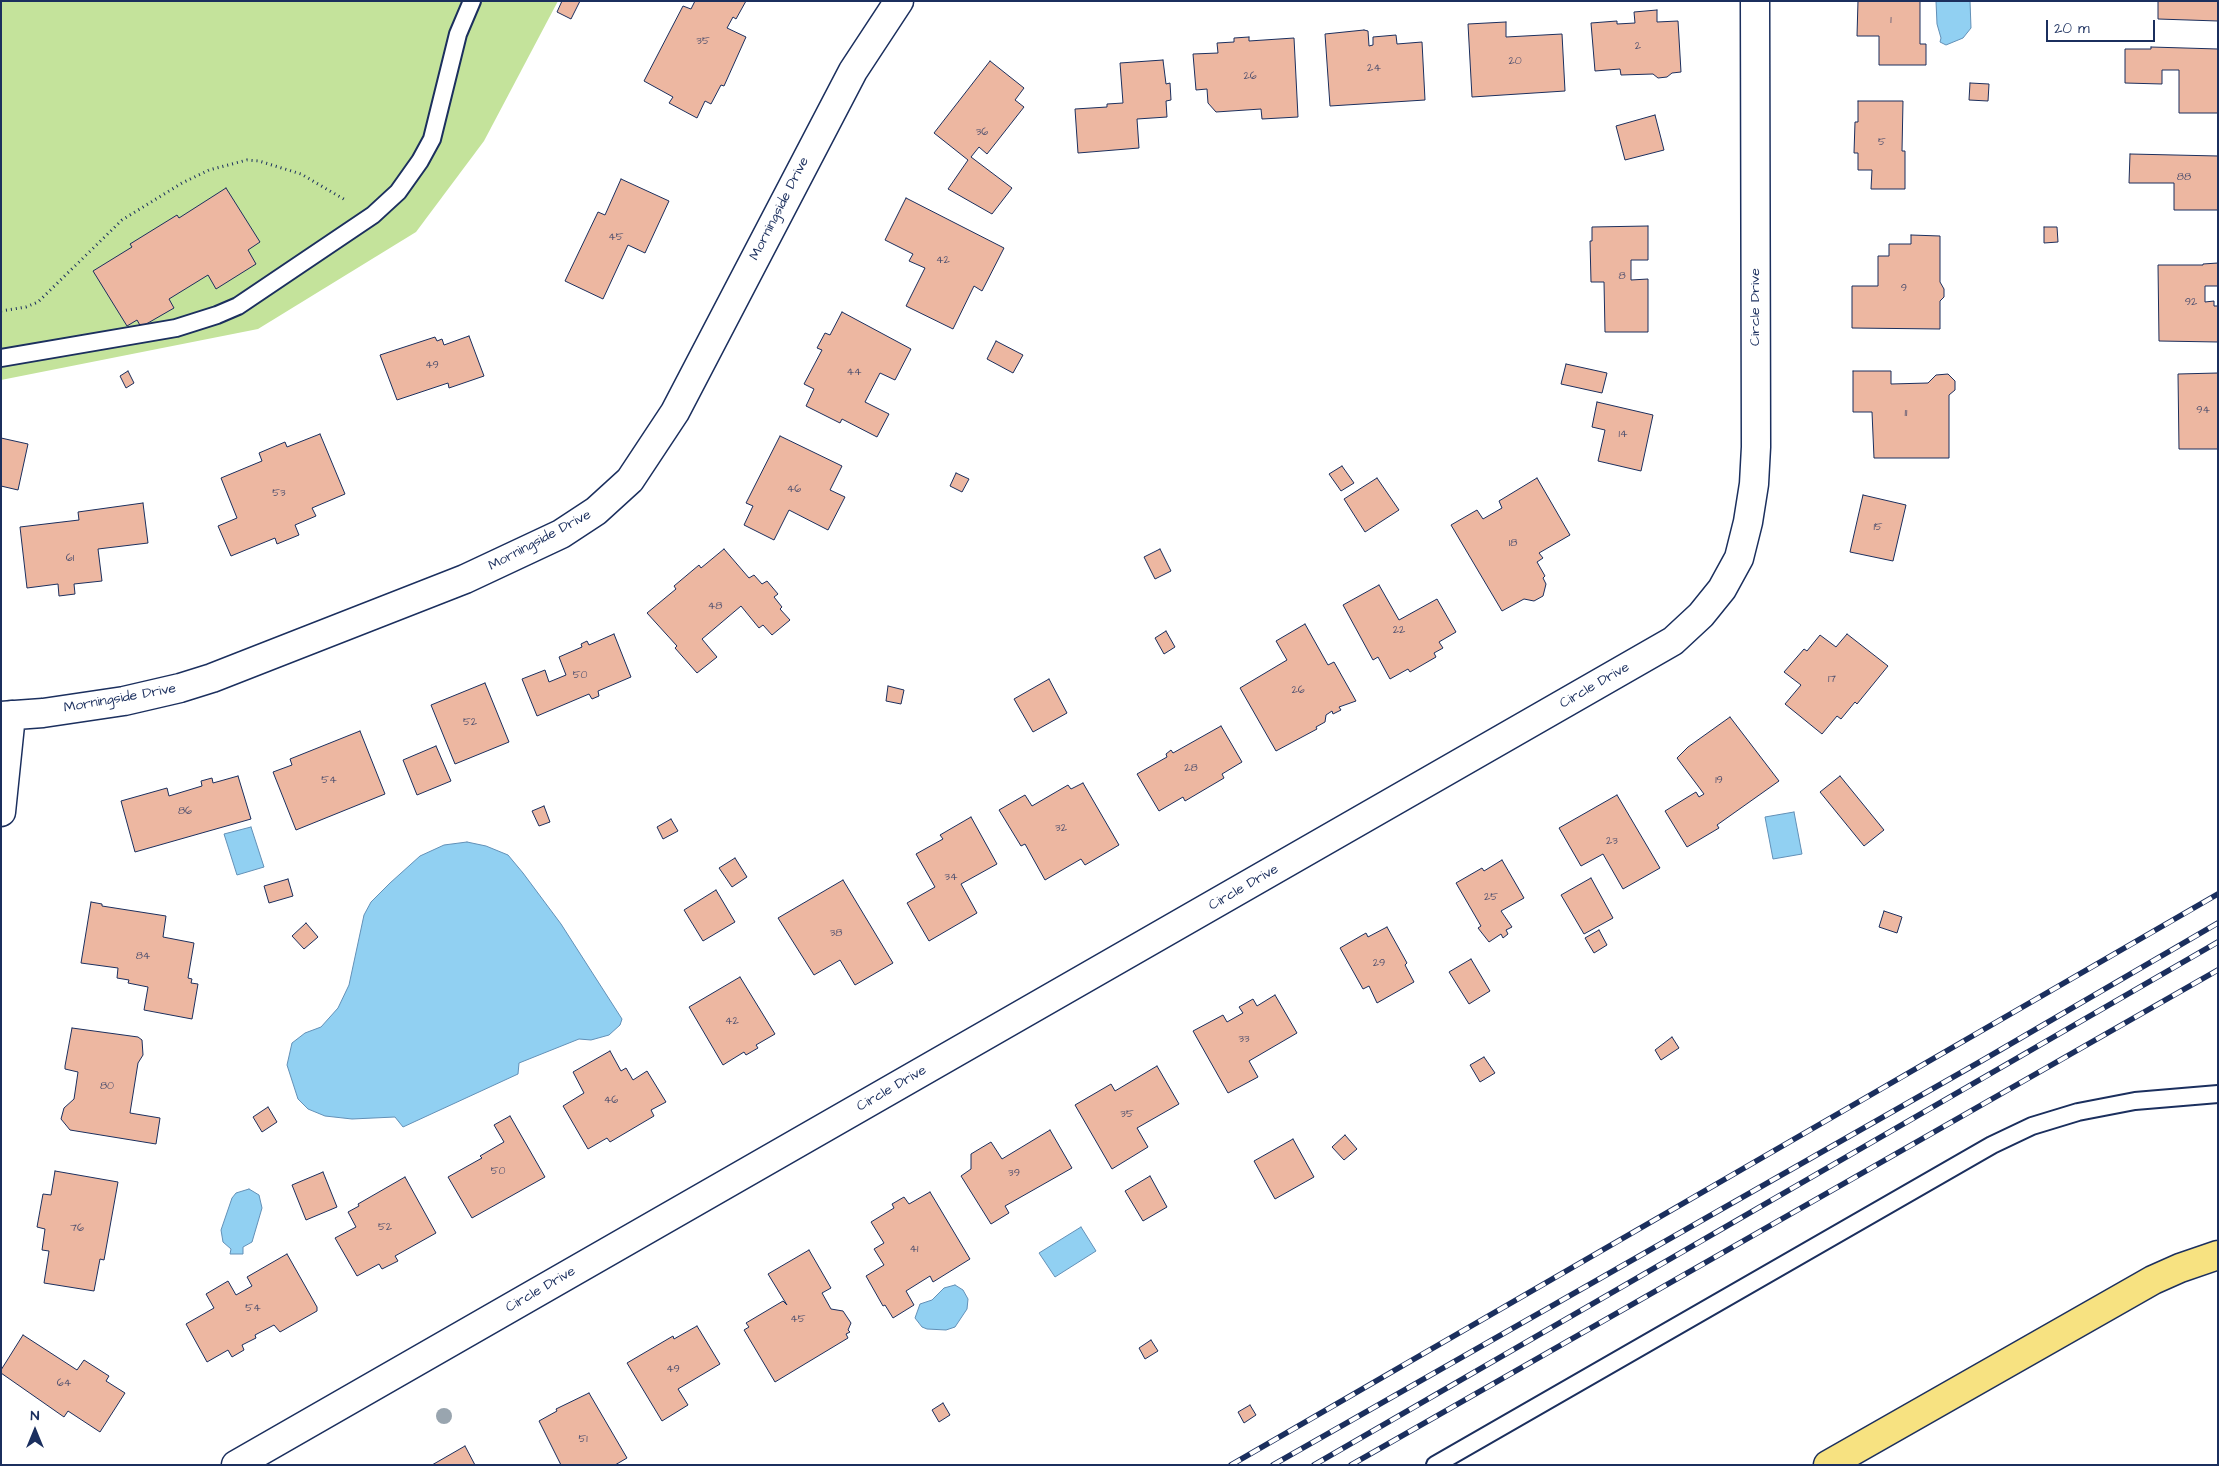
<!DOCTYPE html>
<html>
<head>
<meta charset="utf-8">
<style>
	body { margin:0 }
	#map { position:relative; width:2219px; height:1466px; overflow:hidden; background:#fff; font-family:"Architects Daughter",sans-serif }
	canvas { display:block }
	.frame { position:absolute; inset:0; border:2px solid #1b2f5e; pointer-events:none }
	.north { position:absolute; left:10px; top:1406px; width:50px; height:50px; -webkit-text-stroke:4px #fff; paint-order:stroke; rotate:0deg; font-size:14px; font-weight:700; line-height:20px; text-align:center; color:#1b2f5e }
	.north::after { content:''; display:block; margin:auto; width:18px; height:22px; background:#1b2f5e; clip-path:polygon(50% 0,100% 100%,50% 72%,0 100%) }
	.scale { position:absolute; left:2046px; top:20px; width:109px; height:22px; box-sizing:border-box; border:2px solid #1b2f5e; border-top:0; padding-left:6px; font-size:15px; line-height:18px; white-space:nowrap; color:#1b2f5e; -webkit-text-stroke:4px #fff; paint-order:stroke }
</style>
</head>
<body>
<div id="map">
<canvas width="2219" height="1466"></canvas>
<div class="frame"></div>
<div class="north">N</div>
<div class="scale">20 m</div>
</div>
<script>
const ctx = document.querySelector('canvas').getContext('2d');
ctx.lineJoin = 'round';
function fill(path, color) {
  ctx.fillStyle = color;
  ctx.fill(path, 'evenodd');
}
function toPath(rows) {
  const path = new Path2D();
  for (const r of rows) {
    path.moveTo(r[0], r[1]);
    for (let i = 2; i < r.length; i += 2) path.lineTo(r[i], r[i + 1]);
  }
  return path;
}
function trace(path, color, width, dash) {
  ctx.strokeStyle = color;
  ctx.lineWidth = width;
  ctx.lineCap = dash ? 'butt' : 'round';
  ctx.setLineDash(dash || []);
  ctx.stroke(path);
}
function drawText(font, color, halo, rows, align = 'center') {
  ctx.font = font + ' "Architects Daughter",sans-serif';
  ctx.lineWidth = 4.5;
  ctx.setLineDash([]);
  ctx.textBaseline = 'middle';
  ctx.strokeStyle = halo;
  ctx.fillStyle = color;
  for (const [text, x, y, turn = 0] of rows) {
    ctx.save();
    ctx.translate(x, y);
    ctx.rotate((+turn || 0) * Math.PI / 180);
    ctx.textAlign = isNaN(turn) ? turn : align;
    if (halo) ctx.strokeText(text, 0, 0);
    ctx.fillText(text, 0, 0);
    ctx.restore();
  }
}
fill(toPath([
	[1,1,558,1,484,141,416,232,258,329,1,380]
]), '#c4e39b');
const water = toPath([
	[1936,1,1970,1,1971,28,1963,38,1946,45,1940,42,1941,38,1937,24,1936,1],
	[1794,812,1802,854,1773,859,1765,817,1794,812],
	[251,827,264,867,237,875,224,834,251,827],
	[467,842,486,846,508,855,523,873,561,924,622,1019,620,1025,609,1035,591,1040,579,1039,519,1063,518,1074,403,1127,395,1117,352,1119,325,1116,308,1109,298,1099,287,1065,292,1043,305,1033,321,1027,338,1008,349,985,364,915,371,902,390,883,420,856,444,845,467,842],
	[249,1189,259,1195,262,1208,252,1242,243,1247,243,1254,230,1254,231,1249,223,1242,221,1230,232,1198,236,1193,249,1189],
	[1081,1227,1096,1251,1055,1277,1039,1253,1081,1227],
	[955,1285,963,1290,968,1299,967,1309,955,1327,946,1330,927,1329,922,1327,915,1318,920,1304,932,1300,944,1288,955,1285]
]);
fill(water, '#91d0f2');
trace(water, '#6290b7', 1);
const building = toPath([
	[562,1,580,1,571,19,557,12,562,1],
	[695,1,746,1,736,19,733,17,727,28,746,37,724,86,721,85,711,104,705,101,697,118,669,103,673,97,644,81,683,6,691,9,695,1],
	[1858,1,1920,1,1920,44,1926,44,1926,65,1879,65,1879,36,1857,36,1858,1],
	[2158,1,2218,1,2218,21,2158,19,2158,1],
	[1657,10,1657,22,1678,21,1681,72,1672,73,1667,77,1658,78,1653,74,1621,75,1620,69,1595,71,1591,23,1617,21,1617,24,1635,23,1634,12,1657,10],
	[1506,22,1506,37,1562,34,1565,91,1472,97,1468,24,1506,22],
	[1364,30,1368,31,1369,46,1373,45,1373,37,1396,35,1397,44,1422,42,1425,100,1330,106,1325,34,1364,30],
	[1249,37,1249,41,1294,38,1298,117,1262,119,1261,109,1216,112,1208,103,1207,89,1196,90,1193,54,1218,53,1217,43,1234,42,1234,38,1249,37],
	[2151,47,2218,49,2218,113,2179,113,2179,70,2162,70,2162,84,2125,83,2125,49,2151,49,2151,47],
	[1163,60,1166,84,1170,83,1171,100,1166,101,1167,117,1137,119,1139,148,1078,153,1075,109,1107,107,1107,104,1123,103,1120,63,1163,60],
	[990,61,1024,88,1015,100,1024,107,987,154,979,147,971,157,1012,188,992,214,948,189,968,160,934,133,990,61],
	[1970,83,1989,84,1988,101,1969,100,1970,83],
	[1858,101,1903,101,1902,151,1905,151,1905,189,1871,189,1872,170,1858,170,1858,153,1854,153,1855,122,1858,122,1858,101],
	[1655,115,1664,150,1625,160,1616,126,1655,115],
	[2130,154,2218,156,2218,210,2174,210,2174,183,2129,183,2130,154],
	[621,179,669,201,645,253,628,245,603,299,565,281,598,212,605,215,621,179],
	[226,188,260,242,248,250,256,264,216,289,208,275,169,299,174,308,141,327,137,320,127,326,93,271,132,247,130,244,177,215,179,218,226,188],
	[906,198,1004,248,982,291,974,286,953,329,906,306,925,268,909,261,913,254,885,240,906,198],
	[1648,226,1648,260,1631,260,1631,280,1648,279,1648,332,1605,332,1604,282,1591,282,1590,241,1592,241,1592,227,1648,226],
	[2044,227,2057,227,2058,242,2044,243,2044,227],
	[1911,235,1940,236,1940,282,1944,289,1944,297,1940,301,1940,329,1852,328,1852,286,1878,286,1878,256,1889,256,1889,244,1911,244,1911,235],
	[2218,263,2218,286,2205,286,2205,302,2214,301,2214,306,2218,306,2218,342,2159,341,2158,265,2203,265,2203,264,2218,263],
	[842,312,911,349,895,380,880,373,865,402,889,414,877,437,842,419,840,423,806,406,814,389,804,384,822,350,817,348,825,333,830,335,842,312],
	[469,336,484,376,449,388,448,383,397,400,380,355,435,337,437,341,442,339,444,345,469,336],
	[996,341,1023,355,1013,373,987,359,996,341],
	[1566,364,1607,373,1602,393,1561,384,1566,364],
	[128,371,134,383,126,388,120,376,128,371],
	[1853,371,1891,371,1891,384,1928,383,1936,375,1948,374,1955,381,1955,390,1949,395,1949,458,1874,458,1872,412,1853,412,1853,371],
	[2218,373,2218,449,2179,449,2178,374,2218,373],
	[1597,402,1653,415,1641,471,1598,461,1605,430,1592,427,1597,402],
	[320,434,345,494,312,508,316,516,295,525,299,535,277,544,275,538,231,556,218,526,237,518,221,478,262,461,259,453,285,442,287,447,320,434],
	[780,436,842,466,830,490,845,497,828,530,789,510,774,540,744,525,753,506,746,503,780,436],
	[1,438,28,444,18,490,1,486,1,438],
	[1342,466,1354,483,1341,491,1329,474,1342,466],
	[956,473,969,479,962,492,950,486,956,473],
	[1377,478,1399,510,1365,532,1344,499,1377,478],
	[1537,478,1570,535,1539,553,1543,558,1537,562,1545,576,1543,578,1546,584,1543,596,1534,601,1524,599,1502,611,1451,525,1477,510,1483,519,1502,508,1499,501,1537,478],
	[1863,495,1906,505,1893,561,1850,552,1863,495],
	[143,503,148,543,98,549,102,581,74,584,75,594,59,596,58,584,27,588,20,527,79,520,78,512,143,503],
	[724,549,749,578,754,575,762,584,767,581,778,594,774,597,782,607,780,609,790,620,772,635,763,625,759,628,741,606,702,639,717,657,697,673,675,648,677,646,647,613,676,589,674,586,699,565,701,568,724,549],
	[1160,549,1171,571,1155,579,1144,557,1160,549],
	[1379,585,1399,620,1437,599,1456,632,1439,642,1443,648,1434,653,1436,657,1410,672,1408,669,1390,679,1378,657,1373,660,1343,605,1379,585],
	[1305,624,1328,665,1334,662,1356,701,1339,707,1341,710,1333,714,1332,711,1326,715,1325,722,1316,727,1317,729,1276,751,1240,688,1287,660,1276,641,1305,624],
	[1166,631,1175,647,1164,654,1155,638,1166,631],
	[614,634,631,677,598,691,599,696,592,699,589,694,537,716,522,679,545,670,549,682,566,675,559,657,582,647,581,644,587,641,589,645,614,634],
	[1847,634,1888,666,1857,704,1855,702,1841,719,1837,716,1822,734,1785,704,1801,685,1784,672,1804,649,1807,651,1820,635,1836,647,1847,634],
	[1049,679,1067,713,1033,732,1014,699,1049,679],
	[485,683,509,742,455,764,431,705,485,683],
	[888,686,904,690,901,704,886,701,888,686],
	[1730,717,1779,781,1717,825,1719,828,1687,847,1665,811,1696,792,1699,797,1704,794,1677,758,1688,747,1730,717],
	[1221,726,1242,762,1222,774,1224,778,1185,801,1183,797,1159,811,1137,774,1167,757,1166,754,1171,750,1173,753,1221,726],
	[360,731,385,794,296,830,273,772,292,765,290,759,360,731],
	[436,746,451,781,417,795,403,760,436,746],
	[238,776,251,819,135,852,121,801,167,788,169,796,202,786,201,781,212,778,213,783,238,776],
	[1840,776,1884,830,1864,846,1820,792,1840,776],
	[1083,783,1119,845,1085,865,1081,859,1045,880,1025,844,1021,846,999,810,1025,795,1032,806,1068,785,1071,789,1083,783],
	[1617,795,1660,868,1623,889,1603,854,1581,866,1559,828,1617,795],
	[544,806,550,822,539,826,532,811,544,806],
	[971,817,997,864,961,884,977,913,929,941,907,903,935,887,916,854,943,839,940,835,971,817],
	[671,819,678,831,663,839,657,827,671,819],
	[735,858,747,877,732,887,719,868,735,858],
	[1502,860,1524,898,1501,911,1512,927,1506,930,1508,934,1503,938,1501,934,1489,942,1478,928,1481,926,1456,883,1482,868,1484,871,1502,860],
	[1591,878,1613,918,1584,934,1561,895,1591,878],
	[288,879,293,896,269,903,264,886,288,879],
	[843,880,893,963,855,985,840,960,814,975,778,918,843,880],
	[716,890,735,922,703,941,684,910,716,890],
	[91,902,102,904,102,906,166,916,163,937,194,943,188,978,192,979,191,983,198,984,192,1019,144,1010,148,987,128,983,129,980,117,978,118,968,81,963,91,902],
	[1884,911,1902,917,1897,933,1879,927,1884,911],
	[306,923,318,937,304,949,292,936,306,923],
	[1387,927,1407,963,1405,965,1414,982,1377,1003,1369,986,1363,989,1340,948,1366,933,1368,937,1387,927],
	[1599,930,1607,945,1594,953,1585,938,1599,930],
	[1471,959,1490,991,1469,1004,1449,972,1471,959],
	[740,977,775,1034,756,1045,758,1048,746,1055,744,1052,723,1065,689,1007,740,977],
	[1275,995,1297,1033,1249,1061,1258,1077,1228,1093,1193,1031,1223,1015,1227,1022,1243,1013,1239,1007,1253,999,1257,1006,1275,995],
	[72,1028,138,1037,142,1040,143,1055,138,1063,130,1113,160,1118,156,1144,70,1130,61,1119,64,1108,74,1099,78,1072,65,1069,65,1066,72,1028],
	[1672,1037,1679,1048,1661,1060,1655,1050,1672,1037],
	[610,1051,621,1071,626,1068,633,1080,647,1071,666,1102,651,1110,654,1116,610,1142,607,1138,588,1149,563,1106,584,1093,573,1072,610,1051],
	[1484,1057,1495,1073,1480,1082,1470,1065,1484,1057],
	[1157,1066,1179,1104,1137,1128,1148,1147,1112,1169,1075,1105,1111,1084,1115,1091,1157,1066],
	[268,1107,277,1122,262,1132,253,1117,268,1107],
	[510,1116,545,1177,472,1218,448,1177,482,1158,480,1156,504,1142,494,1125,510,1116],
	[1050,1130,1072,1168,1005,1206,1009,1213,991,1224,961,1176,971,1169,971,1154,991,1142,1002,1159,1050,1130],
	[1345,1135,1357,1149,1344,1160,1332,1147,1345,1135],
	[1293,1139,1314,1177,1275,1199,1254,1161,1293,1139],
	[55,1171,118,1182,104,1260,100,1259,94,1291,44,1283,49,1251,42,1250,45,1229,37,1227,43,1194,51,1195,55,1171],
	[323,1172,337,1207,306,1220,292,1185,323,1172],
	[1150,1176,1167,1207,1143,1221,1125,1191,1150,1176],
	[405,1177,436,1233,395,1256,398,1261,382,1269,379,1264,357,1276,335,1238,356,1227,348,1212,359,1206,358,1204,405,1177],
	[930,1192,970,1259,933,1282,930,1276,906,1291,914,1305,893,1318,885,1305,883,1306,866,1276,884,1265,874,1249,884,1243,871,1222,894,1208,892,1204,904,1197,909,1204,930,1192],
	[809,1250,831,1288,822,1293,831,1309,843,1311,851,1323,848,1330,850,1332,846,1334,848,1338,775,1382,744,1330,749,1327,746,1323,783,1301,787,1305,768,1274,809,1250],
	[287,1254,317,1307,317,1311,280,1332,274,1325,255,1335,256,1338,242,1345,244,1350,232,1357,228,1350,207,1362,186,1324,214,1308,206,1294,228,1281,236,1295,252,1286,247,1277,287,1254],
	[697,1326,720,1364,678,1389,688,1405,662,1421,627,1363,673,1336,674,1339,697,1326],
	[23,1335,77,1370,84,1360,109,1376,106,1381,125,1393,100,1432,68,1411,64,1417,1,1373,1,1370,23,1335],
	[1151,1340,1158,1351,1145,1359,1139,1348,1151,1340],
	[589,1393,627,1458,615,1465,561,1465,539,1421,557,1411,556,1409,589,1393],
	[943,1403,950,1415,939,1422,932,1410,943,1403],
	[1250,1405,1256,1415,1244,1423,1238,1412,1250,1405],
	[465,1446,475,1465,432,1465,465,1446]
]);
fill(building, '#edb7a1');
trace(building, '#1b2f5e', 1);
const service = toPath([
	[1,358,176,328,217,315,238,306,373,215,398,192,420,161,432,139,458,34,472,1],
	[1435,1465,1992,1145,2032,1126,2078,1112,2135,1101,2218,1094]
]);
const minor = toPath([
	[1,716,43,713,124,701,180,688,212,678,465,579,561,534,596,511,630,480,675,412,853,71,899,1],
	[1,812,11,715],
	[236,1465,1673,641,1701,615,1722,589,1739,558,1748,522,1754,484,1756,447,1755,1]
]);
const motorway = toPath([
	[1828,1465,2153,1280,2180,1268,2218,1255]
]);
trace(service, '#1b2f5e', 20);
trace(minor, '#1b2f5e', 31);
trace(motorway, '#1b2f5e', 31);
trace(toPath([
	[1,311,26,307,38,302,122,220,182,183,209,170,247,160,259,161,301,174,347,201]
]), '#1b2f5e', 3, [1, 4]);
trace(service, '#fff', 16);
trace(minor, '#fff', 28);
trace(motorway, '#f7e281', 28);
const rail = toPath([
	[1231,1465,2218,894],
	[1273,1465,1983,1060,2218,923],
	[1314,1465,2218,942],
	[1351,1465,2218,970]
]);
trace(rail, '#1b2f5e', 5.5);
trace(rail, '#fff', 4, [11]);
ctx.fillStyle = '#99a5af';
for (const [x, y] of [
	[444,1416]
]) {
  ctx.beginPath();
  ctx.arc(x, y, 8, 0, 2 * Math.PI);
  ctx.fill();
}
drawText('11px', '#50516f', null, [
	["1",1891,21],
	["35",703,42],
	["2",1638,47],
	["20",1515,62],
	["24",1374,69],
	["26",1250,77],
	["36",982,133],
	["5",1882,143],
	["88",2184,178],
	["45",616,238],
	["42",943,261],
	["8",1622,277],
	["9",1904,289],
	["92",2191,303],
	["49",432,366],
	["44",854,373],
	["94",2203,411],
	["11",1906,414],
	["14",1623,435],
	["46",794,490],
	["53",279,494],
	["15",1878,528],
	["18",1513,544],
	["61",70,559],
	["48",715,607],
	["22",1399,631],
	["50",580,676],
	["17",1832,680],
	["26",1298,691],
	["52",470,723],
	["28",1191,769],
	["54",329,781],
	["19",1719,781],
	["86",185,812],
	["32",1061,829],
	["23",1612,842],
	["34",951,878],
	["25",1491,898],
	["38",836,934],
	["84",143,957],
	["29",1379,964],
	["42",732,1022],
	["33",1244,1040],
	["80",107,1087],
	["46",611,1101],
	["35",1127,1115],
	["50",498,1172],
	["39",1014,1174],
	["52",385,1228],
	["76",77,1229],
	["41",914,1250],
	["54",253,1309],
	["45",798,1320],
	["49",673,1370],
	["64",64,1384],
	["51",583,1440]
]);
drawText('14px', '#1b2f5e', '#fff', [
	["Morningside Drive",780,209,-63],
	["Circle Drive",1756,307,-90],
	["Morningside Drive",540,541,-28],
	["Circle Drive",1595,686,-30],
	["Morningside Drive",120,699,-10],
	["Circle Drive",1244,888,-30],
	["Circle Drive",892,1089,-30],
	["Circle Drive",541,1290,-30]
]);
</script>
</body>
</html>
